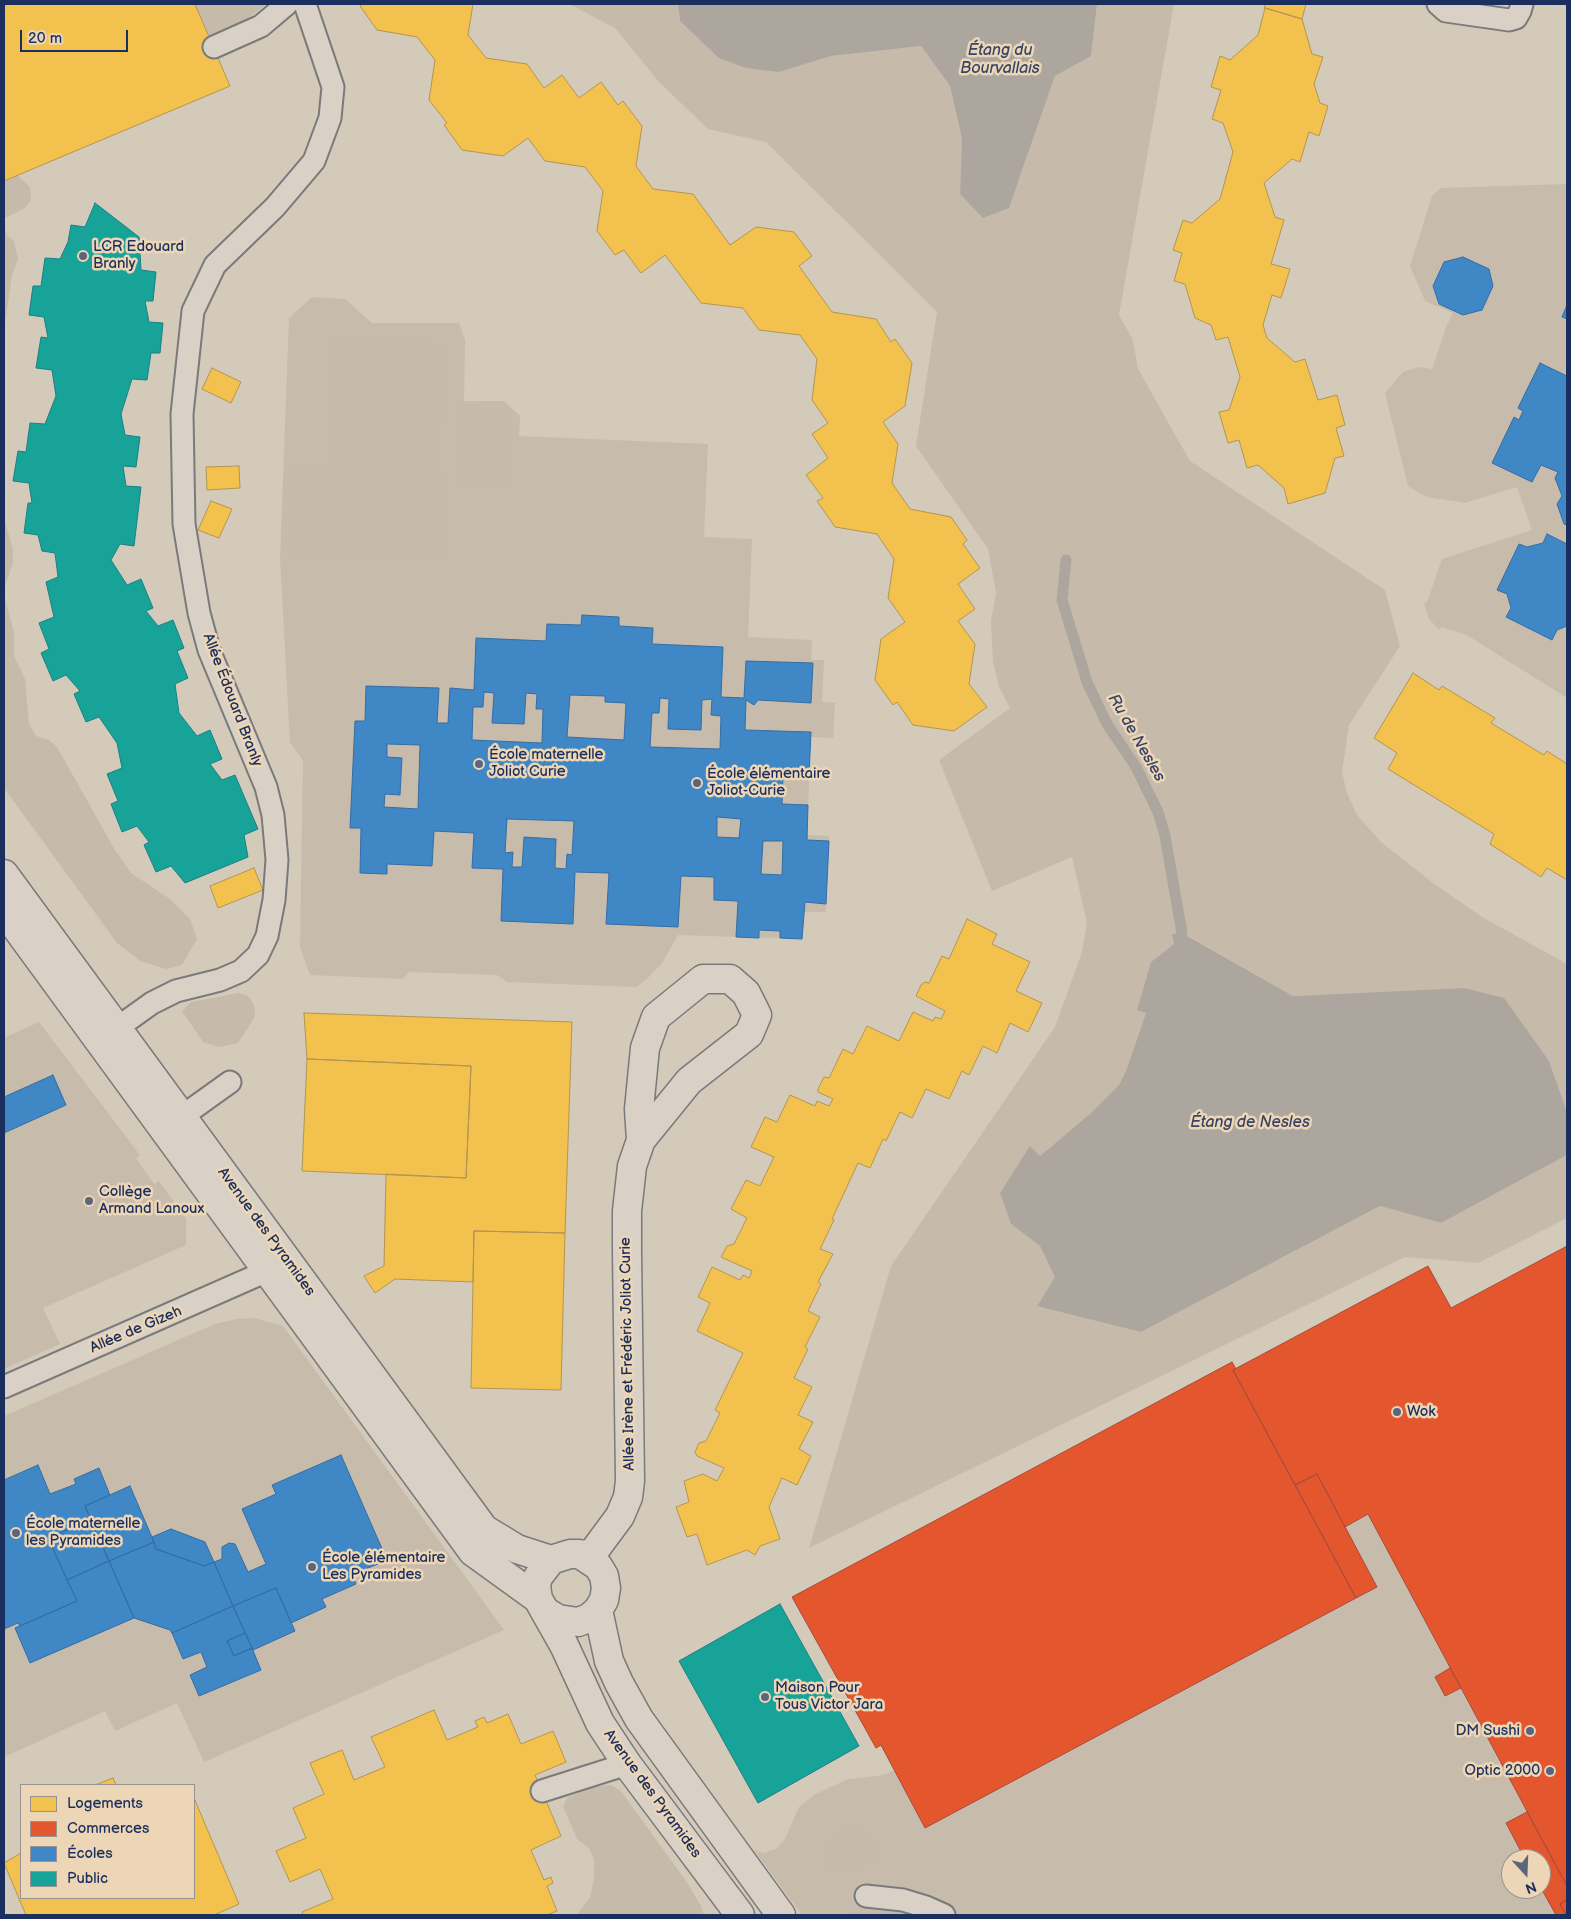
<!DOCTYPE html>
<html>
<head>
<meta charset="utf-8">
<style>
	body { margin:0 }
	#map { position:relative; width:1571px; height:1919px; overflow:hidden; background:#d4caba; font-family:"Balsamiq Sans",sans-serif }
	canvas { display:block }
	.frame { position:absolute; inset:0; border:5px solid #1b2f5e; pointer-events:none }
	.legend { position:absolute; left:20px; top:1784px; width:175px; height:115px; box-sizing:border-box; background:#ecd6b5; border:1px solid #989392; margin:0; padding:6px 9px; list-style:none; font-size:15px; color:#1b2f5e }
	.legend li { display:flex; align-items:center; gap:10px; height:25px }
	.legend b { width:25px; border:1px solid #989392 }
	.north { position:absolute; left:1501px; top:1849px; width:50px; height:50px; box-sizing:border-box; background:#ecd6b5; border:1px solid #989392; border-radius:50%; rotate:160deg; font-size:14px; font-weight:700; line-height:20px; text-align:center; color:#1b2f5e }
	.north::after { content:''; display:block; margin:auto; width:18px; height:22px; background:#5c657e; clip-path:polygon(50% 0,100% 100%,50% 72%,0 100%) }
	.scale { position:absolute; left:20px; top:30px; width:108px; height:22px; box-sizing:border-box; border:2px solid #1b2f5e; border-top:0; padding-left:6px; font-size:15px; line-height:18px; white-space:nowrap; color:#1b2f5e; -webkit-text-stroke:4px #ecd6b5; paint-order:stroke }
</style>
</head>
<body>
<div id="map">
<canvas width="1571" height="1919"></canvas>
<div class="frame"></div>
<ul class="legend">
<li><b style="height:14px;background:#f2c14e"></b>Logements</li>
<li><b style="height:14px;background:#e4572e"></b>Commerces</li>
<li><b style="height:14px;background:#3f88c5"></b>Écoles</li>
<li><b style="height:14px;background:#17a398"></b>Public</li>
</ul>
<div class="north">N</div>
<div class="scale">20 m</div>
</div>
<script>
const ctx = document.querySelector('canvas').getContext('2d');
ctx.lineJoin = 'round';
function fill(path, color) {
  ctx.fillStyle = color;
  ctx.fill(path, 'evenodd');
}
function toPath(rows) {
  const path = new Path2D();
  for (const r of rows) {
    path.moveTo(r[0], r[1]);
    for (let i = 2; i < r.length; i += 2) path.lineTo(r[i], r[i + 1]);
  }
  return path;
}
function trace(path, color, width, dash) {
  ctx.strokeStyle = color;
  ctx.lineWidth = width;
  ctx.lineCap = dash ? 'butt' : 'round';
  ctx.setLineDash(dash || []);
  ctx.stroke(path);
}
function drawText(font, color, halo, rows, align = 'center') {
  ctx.font = font + ' "Balsamiq Sans",sans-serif';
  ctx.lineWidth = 5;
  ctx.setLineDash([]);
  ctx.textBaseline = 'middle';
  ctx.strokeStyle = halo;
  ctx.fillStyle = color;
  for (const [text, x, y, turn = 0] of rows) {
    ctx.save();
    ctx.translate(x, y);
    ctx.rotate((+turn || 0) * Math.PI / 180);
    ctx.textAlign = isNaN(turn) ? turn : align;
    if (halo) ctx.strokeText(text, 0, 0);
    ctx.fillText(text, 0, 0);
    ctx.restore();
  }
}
fill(toPath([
	[1567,184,1567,698,1467,635,1441,627,1440,630,1429,619,1424,604,1427,602,1442,559,1532,530,1517,487,1465,503,1427,497,1408,486,1385,393,1403,372,1419,367,1432,369,1446,327,1453,313,1425,301,1410,266,1432,196,1441,188],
	[312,297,345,299,372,323,459,323,465,340,464,401,504,401,520,416,519,436,708,444,704,537,752,539,748,637,812,640,811,660,824,660,822,702,835,703,833,738,811,737,807,835,829,836,826,912,803,912,802,939,678,935,662,963,648,978,636,987,507,982,497,975,409,972,403,979,310,975,300,947,303,761,290,742,280,558,289,318],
	[39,1022,140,1155,136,1158,154,1184,159,1181,186,1219,186,1245,43,1308,60,1344,4,1369,4,1038],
	[1567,1246,1567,1915,802,1915,754,1850,763,1853,776,1849,785,1839,799,1807,814,1795,848,1779,884,1775,894,1770,881,1746,876,1748,792,1597,1232,1362,1236,1369,1428,1266,1452,1308],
	[1511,1859,1541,1859,1541,1889,1511,1889],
	[254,1318,283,1326,504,1630,204,1762,177,1703,115,1731,105,1711,4,1757,4,1416,215,1324,237,1319]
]), '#c7bbac');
fill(toPath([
	[195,4,266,4,246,20,209,36],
	[569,4,678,4,680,21,779,72,831,56,921,46,950,86,962,139,960,194,1018,183,1055,76,1091,56,1097,4,1174,4,1119,315,1133,340,1138,369,1190,461,1385,590,1400,646,1349,725,1342,772,1347,793,1357,815,1381,842,1433,883,1482,917,1567,964,1567,1112,1549,1061,1464,988,1293,996,1183,933,1173,934,1174,944,1151,962,1138,1010,1146,1013,1126,1071,1119,1085,1092,1112,1040,1156,1031,1147,1011,1224,1040,1246,1056,1277,1037,1305,1141,1332,1380,1206,1441,1223,1567,1155,1567,1218,1478,1263,1405,1257,809,1548,891,1266,1055,1027,1082,952,1087,923,1072,857,992,891,939,760,1010,708,999,687,993,661,991,621,996,593,988,549,916,446,937,312,766,142,708,129,659,82,615,28],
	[17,175,30,187,31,200,25,208,5,218,4,224,4,181],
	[4,226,7,235,14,241,18,259,12,275,4,331],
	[341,337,431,340,444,350,440,468,430,473,449,475,445,561,289,554,292,467,334,469,327,464,329,345],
	[457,405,510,407,507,486,455,484],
	[4,518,13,549,13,563,4,589],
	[4,595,14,632,14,656,25,679,29,724,36,736,49,740,57,747,115,850,131,873,170,899,190,919,197,939,182,965,166,969,140,961,117,943,4,788],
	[238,993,248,996,254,1005,255,1016,248,1028,238,1043,219,1047,203,1042,182,1011,191,1002],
	[611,1785,621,1791,686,1881,701,1906,704,1915,577,1915,590,1897,594,1878,594,1860,589,1848,577,1839,563,1806,568,1797,596,1786],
	[855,1825,870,1832,874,1840,876,1857,873,1861,859,1867,827,1869,823,1867,822,1861,833,1836,848,1826],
	[886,1909,906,1915,837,1915,853,1913]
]), '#c6bbab');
fill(toPath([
	[678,4,1097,4,1091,56,1055,76,1009,208,983,218,960,194,962,139,950,86,921,46,831,56,779,72,746,68,719,58,680,21],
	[1182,933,1293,996,1464,988,1504,998,1549,1061,1567,1112,1567,1155,1441,1223,1380,1206,1141,1332,1037,1306,1055,1277,1040,1246,1011,1224,1000,1193,1030,1146,1040,1156,1092,1112,1119,1085,1126,1071,1146,1013,1137,1010,1151,962,1174,944,1172,934]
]), '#ada69f');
const homes = toPath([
	[4,4,195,4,230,86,4,181,4,4],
	[362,4,473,4,468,35,486,58,527,64,544,88,562,75,579,98,601,82,618,105,623,101,642,126,636,166,653,189,693,194,730,245,756,227,794,232,812,256,799,266,832,312,876,319,891,342,895,339,912,363,905,406,883,422,898,444,892,483,910,509,951,517,967,540,963,544,980,568,958,584,975,609,958,621,975,644,969,684,987,707,954,731,913,725,897,702,893,705,875,680,881,639,905,622,888,598,894,559,877,534,835,527,817,501,823,498,806,475,828,458,812,434,828,423,812,400,817,359,800,335,759,330,743,308,701,303,665,255,641,273,624,250,615,255,597,231,603,191,585,167,545,161,528,138,503,156,462,150,444,125,447,123,429,100,435,60,417,37,377,30,360,6,362,4],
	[1264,4,1306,4,1302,19,1265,8,1264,4],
	[1265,8,1302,19,1312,54,1323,57,1314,84,1320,103,1328,106,1319,136,1309,132,1300,162,1292,159,1264,183,1275,217,1284,220,1271,264,1290,269,1281,298,1272,295,1263,325,1267,338,1295,362,1305,359,1318,400,1337,395,1345,425,1336,428,1344,456,1335,458,1325,493,1288,504,1284,488,1258,465,1247,468,1239,440,1228,443,1219,412,1229,410,1240,377,1228,337,1216,340,1211,325,1195,318,1185,284,1174,281,1182,253,1173,250,1183,220,1192,223,1220,199,1233,152,1223,123,1212,119,1221,90,1211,87,1220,56,1230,60,1258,35,1265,8],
	[212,368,241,382,231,403,202,389,212,368],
	[239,466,240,488,207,490,206,467,239,466],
	[211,501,232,509,219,538,198,530,211,501],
	[1413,673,1439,690,1442,686,1495,718,1491,723,1544,755,1547,751,1567,764,1567,880,1547,868,1541,877,1490,844,1494,834,1388,769,1397,753,1374,738,1413,673],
	[254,868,263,890,218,908,210,886,254,868],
	[967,919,997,934,992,944,1030,962,1016,991,1042,1003,1028,1032,1010,1023,997,1053,983,1046,969,1075,962,1071,949,1099,926,1089,912,1118,900,1112,886,1141,883,1139,870,1168,858,1163,832,1219,834,1220,820,1249,833,1254,818,1282,821,1284,808,1311,820,1317,805,1347,808,1349,794,1378,812,1387,798,1415,813,1422,799,1449,811,1456,797,1485,782,1478,769,1507,780,1539,760,1546,755,1555,747,1550,707,1565,697,1534,687,1537,676,1507,689,1502,684,1481,703,1474,717,1481,724,1468,697,1456,695,1452,699,1443,706,1441,720,1413,715,1410,743,1353,697,1331,710,1303,698,1297,712,1267,740,1280,743,1275,749,1278,752,1271,721,1257,727,1246,734,1244,747,1218,731,1209,746,1180,760,1186,774,1157,751,1147,765,1117,777,1122,790,1095,815,1106,817,1101,829,1106,833,1099,818,1092,818,1089,824,1077,829,1078,843,1049,853,1054,867,1026,899,1041,913,1012,933,1021,935,1017,941,1019,945,1011,916,996,921,985,925,982,929,983,942,956,949,959,967,919],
	[304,1013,572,1022,565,1233,474,1231,473,1282,395,1279,375,1293,364,1276,384,1266,386,1174,466,1178,471,1066,307,1059,304,1013],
	[307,1059,471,1066,466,1178,302,1171,307,1059],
	[474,1231,565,1233,561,1390,471,1388,474,1231],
	[434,1710,447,1740,478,1727,475,1721,484,1717,487,1723,508,1714,521,1744,553,1731,566,1762,535,1775,561,1836,531,1850,544,1880,551,1877,553,1883,547,1886,557,1911,547,1915,303,1915,302,1912,333,1899,320,1869,290,1882,276,1851,306,1838,293,1808,324,1794,310,1763,342,1750,354,1780,385,1767,371,1737,434,1710],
	[113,1778,116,1785,95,1785,113,1778],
	[194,1798,239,1904,214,1915,26,1915,4,1863,21,1853,21,1898,194,1898,194,1798]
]);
fill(homes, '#f2c14e');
trace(homes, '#b29553', 1);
const shops = toPath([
	[1567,1246,1567,1886,1368,1514,1345,1527,1317,1474,1295,1485,1233,1370,1428,1266,1451,1308,1567,1246],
	[1232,1362,1236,1369,1233,1370,1356,1598,925,1828,881,1745,876,1748,792,1597,1232,1362],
	[1317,1474,1377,1587,1356,1598,1295,1485,1317,1474],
	[1450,1668,1461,1688,1445,1696,1435,1677,1450,1668],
	[1527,1812,1567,1886,1567,1900,1560,1904,1566,1915,1556,1915,1541,1888,1541,1859,1525,1859,1506,1823,1527,1812],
	[1567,1900,1567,1915,1566,1915,1560,1904,1567,1900]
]);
fill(shops, '#e4572e');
trace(shops, '#a84b3c', 1);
const schools = toPath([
	[1463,257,1489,269,1493,286,1482,310,1463,315,1439,304,1433,286,1444,262,1463,257],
	[1567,305,1567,319,1562,317,1567,305],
	[1540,363,1567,376,1567,525,1564,524,1557,504,1562,496,1555,478,1558,472,1541,465,1532,482,1492,463,1514,417,1519,420,1523,411,1518,408,1540,363],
	[1547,534,1567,544,1567,626,1557,630,1552,640,1506,617,1511,608,1507,594,1497,590,1519,544,1527,547,1543,543,1547,534],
	[582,615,619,617,619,626,653,628,652,644,723,647,721,697,744,698,746,661,813,663,811,703,758,700,754,705,746,700,745,730,811,732,809,776,783,776,782,804,808,805,807,840,829,841,826,904,805,902,802,939,780,938,780,931,759,930,759,938,736,937,738,901,714,900,714,877,681,876,678,927,606,924,609,873,575,872,573,924,501,921,503,869,472,868,474,833,434,831,432,866,387,864,387,874,360,873,361,828,350,828,355,721,365,721,366,686,439,688,437,723,448,723,450,688,474,690,476,638,546,641,547,624,581,625,582,615],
	[484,692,494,693,492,723,524,724,526,693,537,694,536,709,543,709,542,743,472,740,473,707,483,707,484,692],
	[570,695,605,696,605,702,626,703,624,740,567,737,570,695],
	[660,698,669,699,668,729,701,730,702,700,712,699,711,715,721,716,720,749,650,747,652,713,659,713,660,698],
	[387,744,420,745,418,809,384,807,385,794,400,795,402,758,387,757,387,744],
	[717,817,741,819,739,838,717,837,717,817],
	[507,819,574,821,572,855,567,854,566,869,555,868,556,839,524,837,522,867,512,867,513,852,505,853,507,819],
	[763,841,783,841,782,875,761,874,763,841],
	[53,1075,66,1105,4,1133,4,1097,53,1075],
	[341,1455,387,1560,352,1575,356,1584,322,1599,326,1607,291,1623,276,1588,233,1606,214,1562,222,1559,222,1547,229,1543,235,1544,248,1572,266,1564,242,1509,276,1494,272,1485,341,1455],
	[38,1465,50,1494,76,1484,74,1479,99,1468,110,1495,85,1506,91,1520,48,1538,77,1601,20,1626,18,1623,4,1629,4,1480,38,1465],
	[130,1486,154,1542,109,1561,85,1506,130,1486],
	[91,1520,109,1561,67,1580,48,1538,91,1520],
	[171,1529,205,1542,214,1562,204,1566,156,1549,152,1537,171,1529],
	[154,1542,156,1549,204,1566,214,1562,233,1606,172,1633,170,1630,134,1618,109,1561,154,1542],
	[109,1561,134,1618,30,1663,15,1628,77,1601,67,1580,109,1561],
	[276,1588,295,1631,253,1650,233,1606,276,1588],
	[233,1606,245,1633,227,1641,234,1656,252,1648,261,1670,199,1696,190,1675,207,1667,201,1652,183,1659,172,1633,233,1606],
	[245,1633,252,1648,234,1656,227,1641,245,1633]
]);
fill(schools, '#3f88c5');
trace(schools, '#346da6', 1);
const public = toPath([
	[95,203,139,237,141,270,156,272,153,301,145,301,149,322,163,323,160,353,151,353,147,380,132,379,121,414,125,435,140,437,136,467,123,466,126,486,141,487,134,546,120,544,111,560,127,585,141,579,153,608,146,611,158,626,173,620,184,648,177,651,188,678,175,684,179,713,197,736,210,730,222,759,210,764,222,780,235,775,258,829,244,835,248,857,185,883,171,866,156,872,144,845,149,842,137,826,122,832,111,804,118,801,107,774,122,768,117,743,99,717,86,722,74,694,80,691,66,675,53,681,41,653,49,649,39,623,54,617,46,582,58,577,55,553,42,551,38,535,24,533,28,503,32,503,29,483,13,481,18,451,26,452,30,423,45,424,56,396,52,370,36,368,41,337,48,338,44,317,29,315,33,286,41,286,45,258,60,259,68,242,71,225,85,227,95,203],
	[780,1604,859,1746,758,1803,679,1661,780,1604]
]);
fill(public, '#17a398');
trace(public, '#188087', 1);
trace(toPath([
	[1066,560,1062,600,1087,682,1107,724,1136,767,1158,812,1165,836,1182,933]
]), '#ada69f', 11);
const service = toPath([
	[1438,4,1446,11,1509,20,1516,18,1520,11,1522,4],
	[214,47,261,26,287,4],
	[117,1028,152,1003,176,991,220,980,241,971,258,955,267,936,274,900,277,860,273,815,266,787,209,650,199,613,184,524,182,414,193,311,215,265,275,207,314,161,330,118,333,87,305,4],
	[170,1125,230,1082],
	[4,1387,267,1271],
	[542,1791,627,1764],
	[866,1896,903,1900,926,1907,944,1915]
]);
const minor = toPath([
	[589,1558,620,1516,628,1497,630,1481,627,1252,627,1211,632,1166,641,1140,689,1081,749,1034,757,1015,746,993,730,979,703,979,656,1017,645,1048,639,1109,641,1140]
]);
const secondary = toPath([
	[4,874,484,1529,517,1549,551,1560],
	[4,911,473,1552,538,1599],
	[598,1610,609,1661,619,1683,639,1719,781,1915],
	[548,1613,558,1619,578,1622,589,1618,598,1610,604,1600,606,1588,604,1576,598,1566,580,1554,570,1554,551,1560,538,1577,536,1586,538,1599,564,1645,600,1723,627,1764,740,1915]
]);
trace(service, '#7a7a7b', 25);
trace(minor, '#7a7a7b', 31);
trace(secondary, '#7a7a7b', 31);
trace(service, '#d9d1c5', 21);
trace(minor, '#d9d1c5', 28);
trace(secondary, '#d9d1c5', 28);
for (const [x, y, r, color] of [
	[83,256,5,"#5c657e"],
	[479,764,5,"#5c657e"],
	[697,783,5,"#5c657e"],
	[89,1201,5,"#5c657e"],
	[1397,1412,5,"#5c657e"],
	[16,1533,5,"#5c657e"],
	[312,1567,5,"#5c657e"],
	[765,1697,5,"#5c657e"],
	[1530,1731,5,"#5c657e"],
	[1550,1771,5,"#5c657e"]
]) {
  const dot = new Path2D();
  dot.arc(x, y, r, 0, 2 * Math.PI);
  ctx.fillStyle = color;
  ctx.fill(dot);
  trace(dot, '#ecd6b5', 2);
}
drawText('15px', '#1b2f5e', '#ecd6b5', [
	["LCR Edouard",93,247],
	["Branly",93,264],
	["École maternelle",489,755],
	["Joliot Curie",489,772],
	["École élémentaire",707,774],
	["Joliot-Curie",707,791],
	["Collège",99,1192],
	["Armand Lanoux",99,1209],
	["Wok",1407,1412],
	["École maternelle",26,1524],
	["les Pyramides",26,1541],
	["École élémentaire",322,1558],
	["Les Pyramides",322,1575],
	["Maison Pour",775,1688],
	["Tous Victor Jara",775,1705],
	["DM Sushi",1520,1731,"right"],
	["Optic 2000",1540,1771,"right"]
], 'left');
drawText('15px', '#1b2f5e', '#ecd6b5', [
	["Allée Édouard Branly",232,700,69],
	["Avenue des Pyramides",266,1232,54],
	["Allée de Gizeh",136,1330,-23],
	["Allée Irène et Frédéric Joliot Curie",628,1354,-91],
	["Avenue des Pyramides",652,1794,54]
]);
drawText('italic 16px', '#354469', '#ecd6b5', [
	["Étang du",1000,51],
	["Bourvallais",1000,69],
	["Ru de Nesles",1136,738,60],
	["Étang de Nesles",1250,1123]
]);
</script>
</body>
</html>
